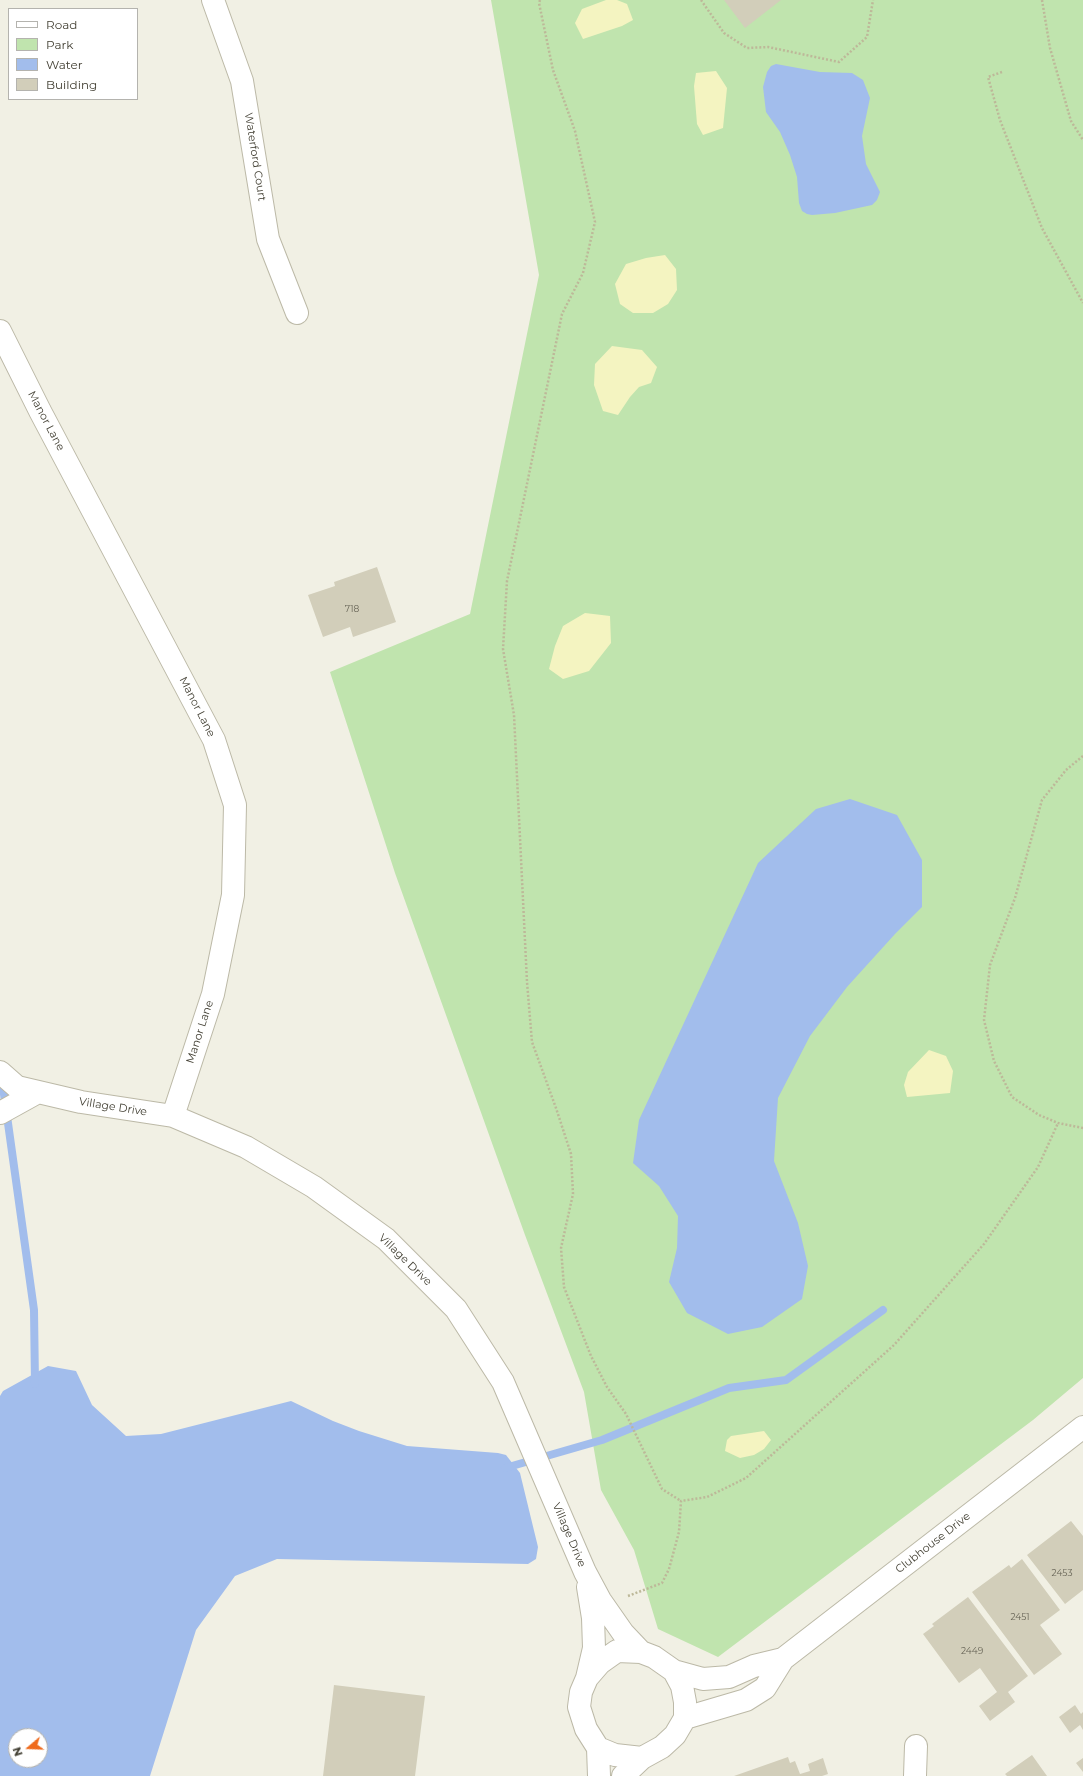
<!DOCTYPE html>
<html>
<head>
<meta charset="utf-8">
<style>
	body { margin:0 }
	#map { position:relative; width:1083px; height:1776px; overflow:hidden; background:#f1f0e4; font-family:Montserrat,sans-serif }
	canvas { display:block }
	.legend { position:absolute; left:8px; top:8px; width:130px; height:92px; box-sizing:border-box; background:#fff; border:1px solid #b4b3ae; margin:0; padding:5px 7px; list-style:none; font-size:12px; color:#434034 }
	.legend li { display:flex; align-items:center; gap:8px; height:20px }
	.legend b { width:20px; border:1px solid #b4b3ae }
	.north { position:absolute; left:8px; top:1728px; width:40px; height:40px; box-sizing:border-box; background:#fff; border:1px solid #b4b3ae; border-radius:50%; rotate:251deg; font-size:11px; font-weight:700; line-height:16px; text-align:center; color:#434034 }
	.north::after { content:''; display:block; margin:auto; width:14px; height:18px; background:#ef6b1d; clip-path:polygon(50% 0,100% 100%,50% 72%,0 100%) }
</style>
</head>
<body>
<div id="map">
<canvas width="1083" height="1776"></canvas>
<ul class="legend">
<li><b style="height:5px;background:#fff"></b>Road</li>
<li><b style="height:11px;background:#c0e4ae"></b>Park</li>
<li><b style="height:11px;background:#a2bdec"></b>Water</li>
<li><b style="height:11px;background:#d2ceba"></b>Building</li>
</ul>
<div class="north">N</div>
</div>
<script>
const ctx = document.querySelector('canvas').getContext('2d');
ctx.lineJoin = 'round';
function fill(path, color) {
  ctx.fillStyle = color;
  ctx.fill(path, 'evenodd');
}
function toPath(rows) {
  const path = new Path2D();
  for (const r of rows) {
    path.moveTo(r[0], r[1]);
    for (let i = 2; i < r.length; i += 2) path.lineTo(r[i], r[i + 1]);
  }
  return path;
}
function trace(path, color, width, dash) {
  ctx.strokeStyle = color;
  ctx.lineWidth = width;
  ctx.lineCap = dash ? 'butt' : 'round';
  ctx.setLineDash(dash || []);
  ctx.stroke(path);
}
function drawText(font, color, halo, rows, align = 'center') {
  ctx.font = font + ' Montserrat,sans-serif';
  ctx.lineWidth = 3.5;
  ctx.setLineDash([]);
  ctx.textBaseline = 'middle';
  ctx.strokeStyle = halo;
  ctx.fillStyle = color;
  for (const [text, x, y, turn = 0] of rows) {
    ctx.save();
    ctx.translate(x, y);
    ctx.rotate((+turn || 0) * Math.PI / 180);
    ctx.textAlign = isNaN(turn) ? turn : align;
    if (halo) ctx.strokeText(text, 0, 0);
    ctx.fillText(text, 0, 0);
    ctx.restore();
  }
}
fill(toPath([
	[491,0,1083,0,1083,1378,1033,1420,718,1657,658,1629,634,1550,601,1490,584,1392,525,1235,395,873,330,672,470,614,539,275]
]), '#c0e4ae');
fill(toPath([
	[606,0,617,0,627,4,633,20,622,26,583,39,575,23,582,9],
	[716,71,727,88,723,128,703,135,697,124,694,86,696,73],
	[665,255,676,269,677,290,668,304,653,313,633,313,620,304,615,284,626,264,646,258],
	[612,346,642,350,657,367,651,383,639,387,630,397,618,415,603,411,594,385,595,364],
	[585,613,610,616,611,643,589,671,563,679,549,669,555,646,563,626],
	[929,1050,946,1056,953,1071,950,1093,907,1097,904,1085,908,1072],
	[764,1431,771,1440,764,1449,754,1455,740,1458,725,1451,727,1440,731,1436]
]), '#f4f4c1');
fill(toPath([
	[776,64,820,72,852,73,863,80,870,98,862,136,866,164,880,192,877,200,872,205,835,213,812,215,807,214,802,211,799,203,797,177,790,155,780,132,766,112,763,87,767,72,771,66],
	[850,799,897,815,922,860,922,907,895,934,847,987,810,1036,778,1098,774,1161,798,1223,808,1266,802,1299,762,1327,728,1334,687,1313,669,1282,677,1248,678,1216,659,1186,633,1163,639,1120,758,863,816,809],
	[48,1366,76,1371,92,1405,126,1436,161,1434,291,1401,333,1421,359,1431,407,1446,498,1453,506,1455,520,1473,538,1547,536,1559,528,1564,277,1559,235,1576,196,1630,150,1776,0,1776,0,1396,3,1391],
	[16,1736,40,1736,40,1760,16,1760]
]), '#a2bdec');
trace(toPath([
	[2,1080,34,1310,35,1384],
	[505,1468,602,1440,729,1388,786,1380,883,1310]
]), '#a2bdec', 8);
fill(toPath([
	[724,0,781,0,745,28],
	[377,567,396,622,353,637,350,627,323,637,308,595,335,586,334,582],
	[1071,1521,1083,1536,1083,1590,1065,1604,1027,1555],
	[1022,1559,1060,1610,1040,1625,1062,1654,1034,1675,972,1592,1009,1565,1011,1568],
	[968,1597,1028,1676,1008,1692,1015,1702,990,1721,979,1706,997,1692,980,1668,959,1683,923,1634,934,1626,932,1624],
	[334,1685,425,1696,415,1776,323,1776],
	[1075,1705,1081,1714,1083,1712,1083,1730,1080,1725,1070,1733,1059,1717],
	[1032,1755,1047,1776,1007,1776,1005,1774],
	[788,1757,790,1763,795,1761,800,1774,810,1771,808,1764,823,1758,828,1774,822,1776,734,1776],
	[1083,1758,1083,1772,1076,1763]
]), '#d2ceba');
const street = toPath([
	[213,0,242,81,268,239,297,313],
	[0,331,40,411,214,740,235,805,233,895,213,994,173,1116],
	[0,1072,17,1087,81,1102,173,1116,246,1147,314,1187,386,1239,456,1309,503,1382,585,1572,600,1600,623,1633,641,1652],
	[0,1113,38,1092],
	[587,1678,594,1648,593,1618,588,1587],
	[685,1718,746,1700,765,1688,783,1659,1083,1427],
	[598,1748,615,1755,642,1758],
	[599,1776,598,1748,586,1729,579,1707,581,1692,587,1678,600,1663,617,1651,641,1652,654,1657,674,1671,703,1679,729,1677,754,1666,783,1659],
	[623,1776,642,1758,662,1747,675,1735,685,1718,685,1702,682,1686,674,1671],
	[915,1776,916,1746]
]);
trace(street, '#bcb9a7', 24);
trace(toPath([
	[540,0,539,3,553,70,575,131,595,222,583,273,562,314,507,581,503,649,514,715,527,982,532,1042,556,1108,571,1154,573,1194,561,1248,564,1287,591,1356,607,1387,626,1414,662,1489,681,1501],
	[701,0,724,33,747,48,768,47,839,62,867,37,873,0],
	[1042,0,1050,48,1071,121,1083,140],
	[1002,72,988,77,1000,120,1042,228,1083,303],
	[1083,756,1066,770,1042,800,1015,898,990,965,984,1020,994,1061,1012,1097,1039,1115,1058,1123,1083,1128],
	[628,1596,662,1583,669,1569,679,1532,681,1501,707,1497,746,1478,894,1345,984,1244,1038,1167,1058,1123]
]), '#bdb899', 2.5, [2, 2]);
trace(street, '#fff', 22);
drawText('9px', '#676456', null, [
	["718",352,609],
	["2453",1062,1573],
	["2451",1020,1617],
	["2449",972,1651]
]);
drawText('11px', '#434034', '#fff', [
	["Waterford Court",255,157,81],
	["Manor Lane",46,421,62],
	["Manor Lane",197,707,63],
	["Manor Lane",200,1032,-72],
	["Village Drive",113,1107,9],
	["Village Drive",405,1260,44],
	["Village Drive",569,1535,67],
	["Clubhouse Drive",933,1543,-38]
]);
</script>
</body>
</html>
